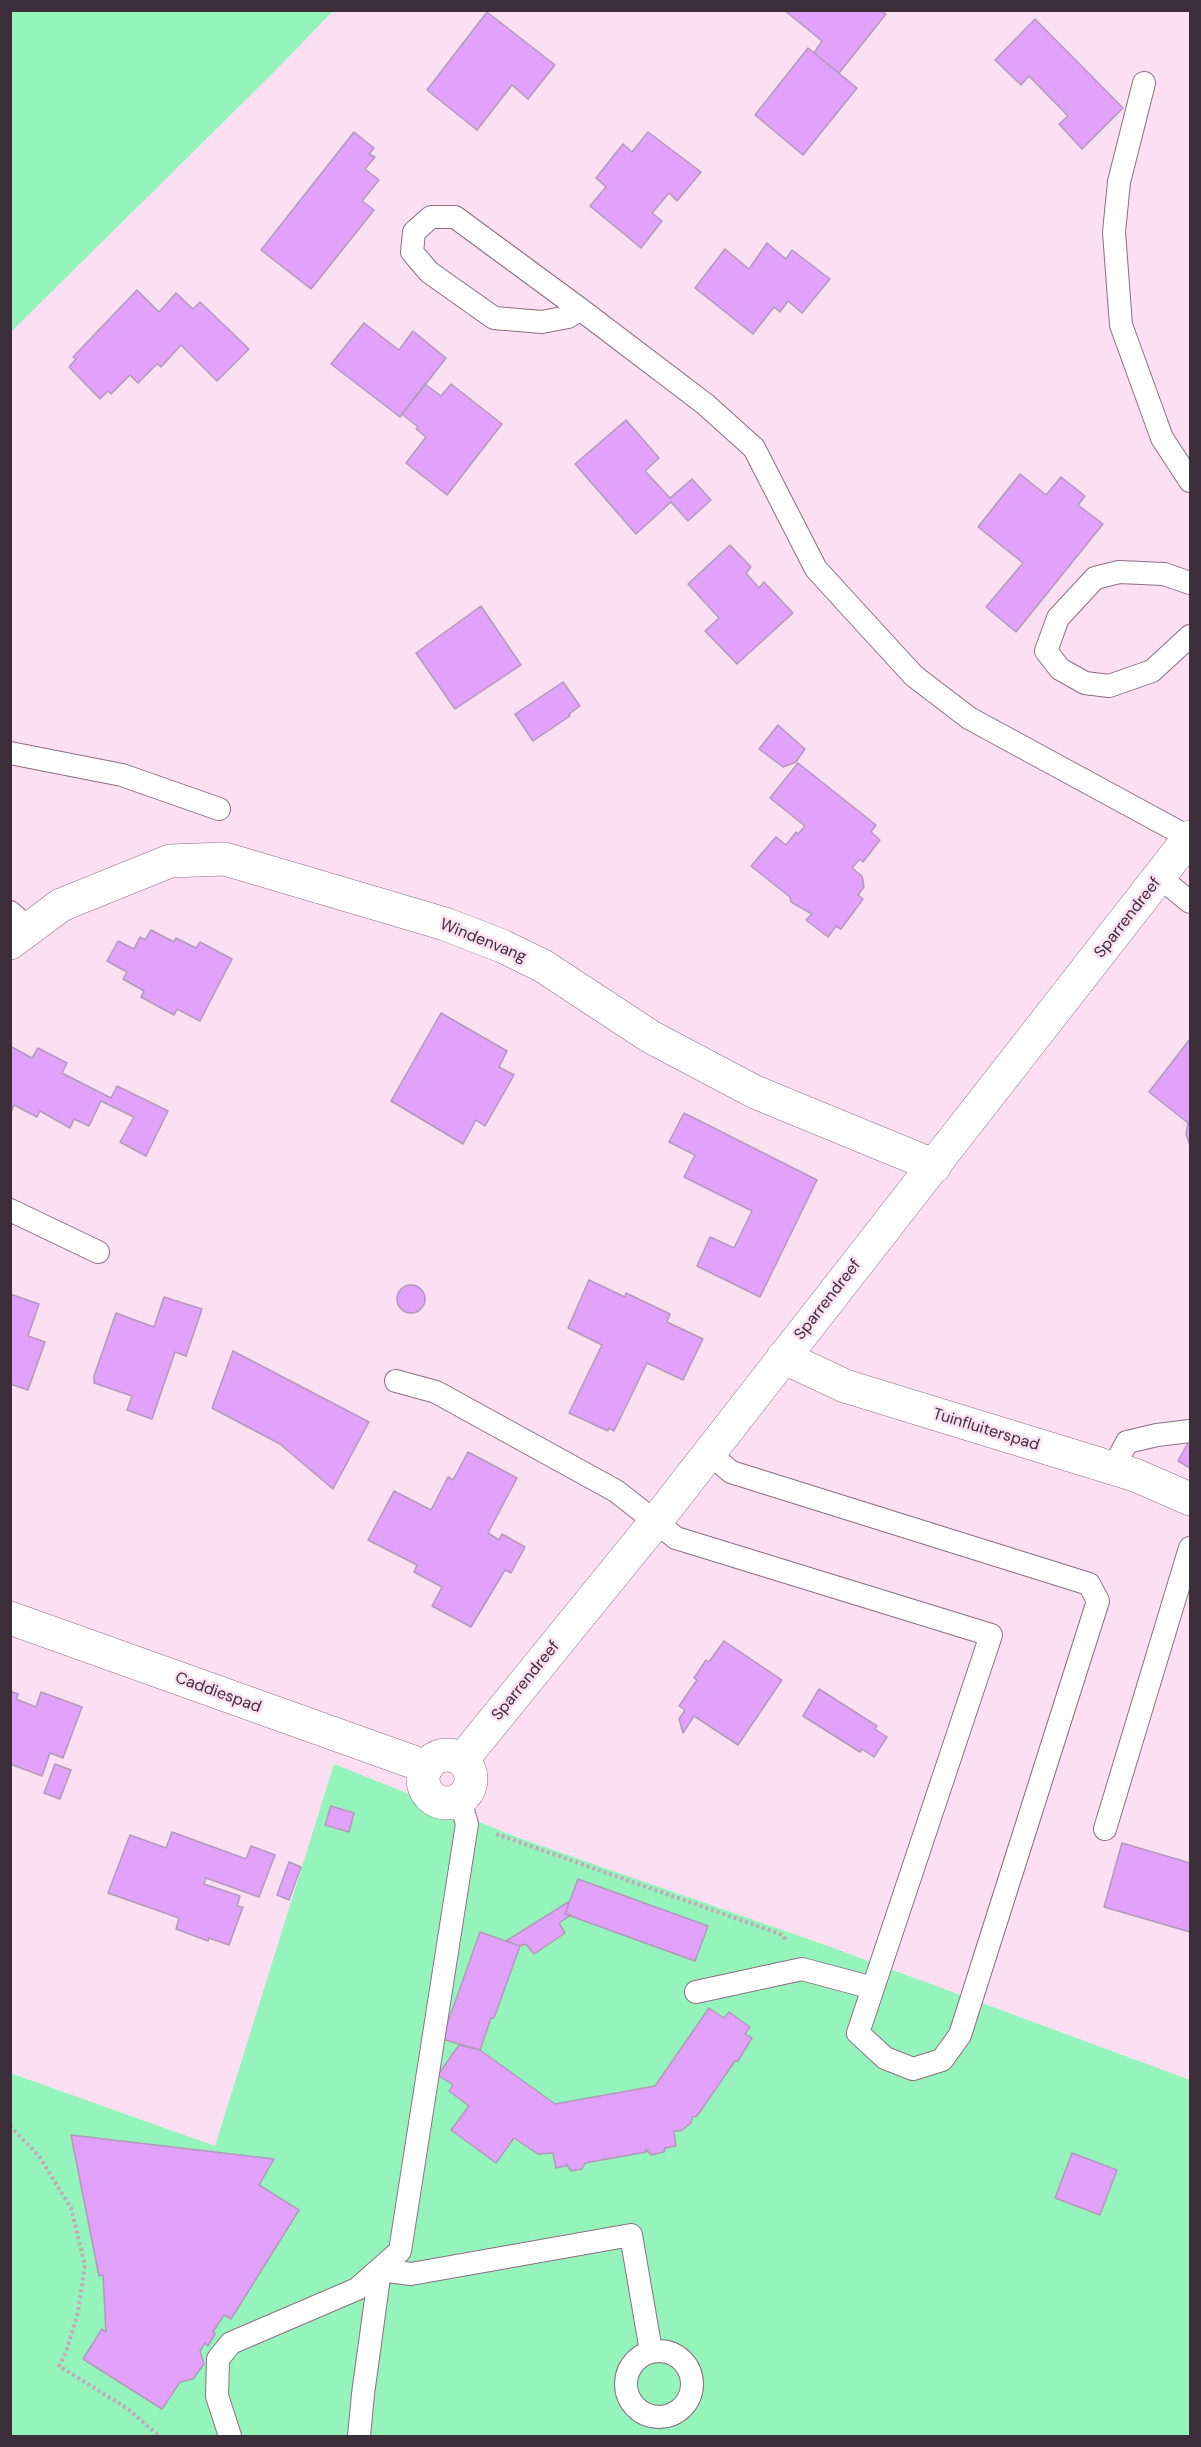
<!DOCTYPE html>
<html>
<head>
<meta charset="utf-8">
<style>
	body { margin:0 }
	#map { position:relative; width:1201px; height:2447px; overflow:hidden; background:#fcdff3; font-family:"DM Sans",sans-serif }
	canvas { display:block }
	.frame { position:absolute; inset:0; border:12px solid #3c2e38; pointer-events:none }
</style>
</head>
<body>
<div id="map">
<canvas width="1201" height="2447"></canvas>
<div class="frame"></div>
</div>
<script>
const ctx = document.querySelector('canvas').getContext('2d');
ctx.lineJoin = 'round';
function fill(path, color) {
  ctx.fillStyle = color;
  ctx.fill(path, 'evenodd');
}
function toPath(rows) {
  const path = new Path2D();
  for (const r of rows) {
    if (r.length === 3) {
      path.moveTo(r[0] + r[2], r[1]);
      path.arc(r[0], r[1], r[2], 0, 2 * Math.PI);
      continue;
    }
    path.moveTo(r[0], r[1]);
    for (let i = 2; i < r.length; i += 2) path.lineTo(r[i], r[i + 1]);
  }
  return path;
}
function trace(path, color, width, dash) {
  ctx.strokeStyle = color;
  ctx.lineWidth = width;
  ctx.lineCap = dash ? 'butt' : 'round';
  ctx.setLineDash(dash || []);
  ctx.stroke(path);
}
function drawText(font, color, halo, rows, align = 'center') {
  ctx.font = font + ' "DM Sans",sans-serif';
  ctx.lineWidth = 5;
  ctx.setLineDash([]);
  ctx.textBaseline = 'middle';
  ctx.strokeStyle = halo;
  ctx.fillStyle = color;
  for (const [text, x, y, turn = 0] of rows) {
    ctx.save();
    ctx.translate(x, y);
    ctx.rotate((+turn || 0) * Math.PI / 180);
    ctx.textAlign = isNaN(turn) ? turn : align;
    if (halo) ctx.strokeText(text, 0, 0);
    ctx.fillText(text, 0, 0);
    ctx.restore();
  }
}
fill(toPath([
	[10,11,11,10,333,11,274,72,11,332],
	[334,1764,519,1838,828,1946,1190,2080,1190,2436,11,2436,10,2073,215,2146]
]), '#95f4bb');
const building = toPath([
	[784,10,881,10,886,14,839,73,814,53,822,41,784,10],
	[487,12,555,65,528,99,512,85,477,130,427,90,487,12],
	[1035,19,1123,108,1082,149,1059,124,1068,116,1029,76,1021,85,995,60,1035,19],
	[808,48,857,88,803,155,755,115,808,48],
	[354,132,374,148,369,154,375,157,365,169,379,180,362,201,374,210,311,289,261,250,354,132],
	[648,132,701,172,677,201,669,193,652,213,662,221,641,248,590,206,606,187,596,178,623,144,632,152,648,132],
	[767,243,786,259,792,250,830,279,802,313,788,301,780,312,774,307,753,334,695,288,725,249,749,269,767,243],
	[137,290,159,312,176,293,193,309,200,302,249,349,217,381,181,345,161,367,157,364,138,383,130,375,111,394,108,391,100,399,69,367,76,359,73,357,137,290],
	[364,323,399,350,413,331,446,358,400,417,331,364,364,323],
	[425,384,441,396,451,384,502,424,447,495,406,463,426,437,416,429,418,427,402,414,425,384],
	[626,420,659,458,645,471,670,498,692,479,711,500,688,521,671,502,636,534,575,464,626,420],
	[1020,474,1046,495,1061,477,1085,496,1078,505,1103,524,1016,632,986,607,1023,563,978,527,1020,474],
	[730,545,751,567,746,573,759,588,764,582,793,613,737,664,705,631,719,618,688,584,730,545],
	[481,606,521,665,455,709,416,653,481,606],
	[563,682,580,706,569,714,570,716,533,741,515,714,563,682],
	[778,725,805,749,796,762,783,767,759,749,778,725],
	[798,763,876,825,871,832,880,840,863,862,860,859,852,868,862,876,864,887,858,895,863,899,841,929,836,926,828,937,806,920,812,914,791,902,790,897,751,866,776,837,786,845,796,832,798,834,805,826,770,798,798,763],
	[151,930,174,942,176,938,196,948,200,942,232,959,200,1021,177,1009,174,1015,141,997,144,991,123,979,127,972,107,961,118,941,134,949,140,937,145,940,151,930],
	[441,1013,507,1051,499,1067,514,1075,485,1126,476,1120,463,1144,391,1101,441,1013],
	[1190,1039,1190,1146,1186,1134,1188,1123,1149,1092,1190,1039],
	[10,1046,32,1058,38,1048,67,1063,62,1073,111,1098,117,1086,168,1111,146,1156,120,1142,134,1117,101,1101,89,1126,74,1119,70,1128,40,1111,37,1117,14,1105,10,1114,10,1046],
	[684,1113,817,1180,760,1297,697,1266,710,1237,734,1248,752,1211,684,1177,695,1155,669,1142,684,1113],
	[589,1280,625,1297,626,1293,670,1314,667,1322,703,1339,683,1380,647,1363,614,1431,609,1428,608,1431,569,1413,602,1345,568,1328,589,1280],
	[411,1299,14],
	[10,1294,39,1304,28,1336,45,1342,28,1390,10,1384,10,1294],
	[164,1297,202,1309,186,1356,175,1352,152,1419,127,1410,132,1396,94,1383,94,1376,116,1313,154,1327,164,1297],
	[233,1351,369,1422,333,1489,280,1444,212,1408,233,1351],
	[1190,1439,1190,1468,1178,1461,1190,1439],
	[468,1452,517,1478,488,1533,499,1540,502,1534,525,1547,511,1573,505,1570,471,1627,432,1606,442,1587,414,1572,417,1565,368,1540,394,1491,431,1510,448,1477,453,1480,468,1452],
	[724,1641,782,1680,738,1745,694,1716,683,1733,679,1719,685,1710,679,1706,697,1680,694,1678,706,1660,709,1662,724,1641],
	[819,1689,877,1726,875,1729,887,1737,874,1757,862,1749,860,1752,803,1716,819,1689],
	[10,1691,18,1694,16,1699,36,1707,41,1692,82,1707,63,1758,50,1753,42,1776,10,1764,10,1691],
	[55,1764,71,1770,60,1799,44,1793,55,1764],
	[331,1806,354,1813,349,1832,325,1825,331,1806],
	[172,1832,246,1859,251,1846,275,1855,259,1897,206,1878,204,1884,240,1896,237,1906,243,1907,229,1945,209,1938,208,1941,176,1929,179,1918,108,1893,130,1835,166,1848,172,1832],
	[1122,1843,1190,1863,1190,1932,1104,1907,1122,1843],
	[289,1862,301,1867,289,1900,277,1895,289,1862],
	[578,1879,708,1926,695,1961,565,1914,578,1879],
	[570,1901,565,1914,571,1915,559,1923,565,1933,534,1954,526,1944,520,1946,506,1941,570,1901],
	[480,1932,520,1946,494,2018,491,2018,480,2050,442,2039,480,1932],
	[709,2008,724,2018,729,2012,750,2027,745,2034,752,2038,738,2061,735,2061,697,2116,692,2117,691,2123,681,2131,674,2131,676,2146,665,2148,664,2152,651,2155,646,2149,646,2152,585,2163,582,2169,571,2171,566,2164,566,2166,556,2168,553,2153,538,2154,514,2138,496,2163,451,2130,469,2106,449,2091,453,2085,438,2075,459,2045,480,2050,555,2104,655,2086,709,2008],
	[71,2135,274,2159,259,2185,299,2210,231,2319,224,2315,213,2332,215,2334,208,2346,205,2343,200,2351,204,2364,193,2379,180,2382,162,2409,83,2359,102,2329,106,2332,103,2275,99,2276,71,2135],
	[1072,2153,1117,2170,1100,2215,1055,2198,1072,2153]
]);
fill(building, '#e2a1fa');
trace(building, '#b19bba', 1.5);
const lane = toPath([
	[1144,83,1119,182,1114,232,1121,325,1162,438,1190,481],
	[580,309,568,317,542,322,494,318,429,272,412,252,414,232,431,217,455,217,580,309,705,404,754,448,816,569,914,676,969,718,1190,838],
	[1190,583,1164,574,1119,572,1095,578,1058,618,1046,651,1060,669,1085,683,1109,686,1152,671,1190,636],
	[10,753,122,775,219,809],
	[1159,877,1190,902],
	[10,912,29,929],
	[10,1210,98,1252],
	[396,1381,436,1392,616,1491,676,1538,991,1635,858,2033,885,2058,913,2069,942,2060,960,2035,1098,1601,1089,1584,731,1472,709,1453],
	[1113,1468,1127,1442,1157,1435,1190,1431],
	[1105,1829,1190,1548],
	[696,1992,802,1969,873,1988],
	[380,2270,411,2274,631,2235,651,2351],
	[659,2384,33],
	[230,2436,217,2396,218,2359,231,2343,357,2289,400,2251,467,1824,460,1800],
	[359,2436,363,2394,380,2270]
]);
const street = toPath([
	[10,943,61,905,170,861,225,859,445,924,502,946,543,966,651,1037,755,1092,935,1166],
	[783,1357,845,1386,1135,1475,1190,1499],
	[10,1618,427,1767],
	[447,1779,24],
	[462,1760,657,1520,1190,837]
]);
trace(lane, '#8d6e84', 24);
trace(street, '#8d6e84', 34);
trace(toPath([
	[496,1834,783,1935,786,1941],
	[10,2126,39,2156,71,2208,85,2265,78,2312,66,2352,59,2366,128,2409,159,2436]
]), '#c2a9ba', 4, [3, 3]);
trace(lane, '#fff', 22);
trace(street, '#fff', 33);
drawText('16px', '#3c2e38', '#fcdff3', [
	["Sparrendreef",1128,918,-52],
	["Windenvang",483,941,22],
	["Sparrendreef",828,1300,-52],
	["Tuinfluiterspad",986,1430,17],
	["Sparrendreef",526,1681,-51],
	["Caddiespad",218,1693,20]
]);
</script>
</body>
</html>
